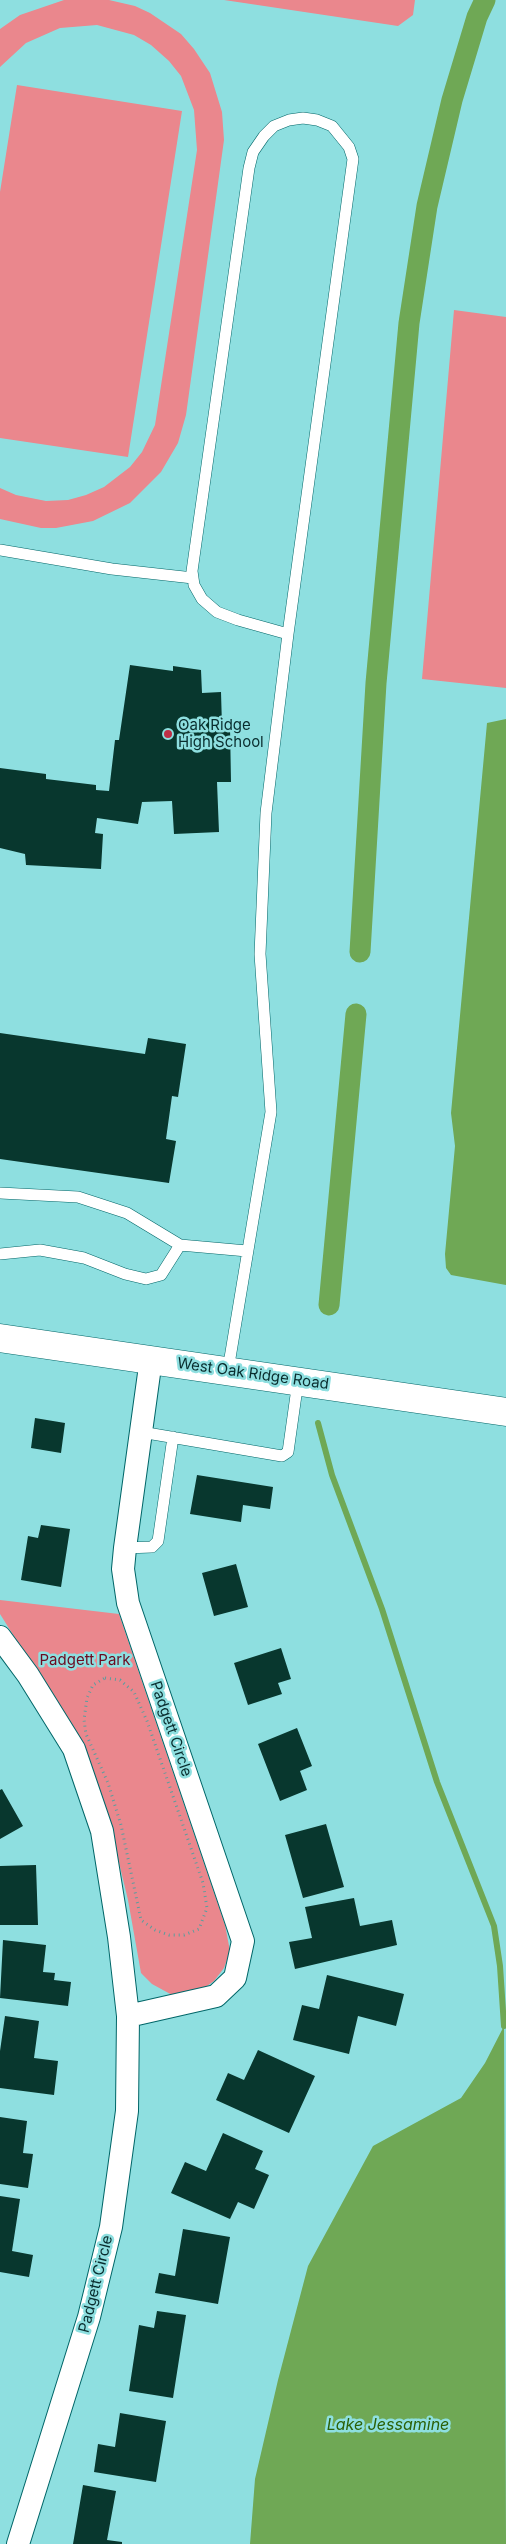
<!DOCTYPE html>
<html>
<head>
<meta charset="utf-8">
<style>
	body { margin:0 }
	canvas { display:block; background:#8edfe0 }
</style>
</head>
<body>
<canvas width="506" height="2544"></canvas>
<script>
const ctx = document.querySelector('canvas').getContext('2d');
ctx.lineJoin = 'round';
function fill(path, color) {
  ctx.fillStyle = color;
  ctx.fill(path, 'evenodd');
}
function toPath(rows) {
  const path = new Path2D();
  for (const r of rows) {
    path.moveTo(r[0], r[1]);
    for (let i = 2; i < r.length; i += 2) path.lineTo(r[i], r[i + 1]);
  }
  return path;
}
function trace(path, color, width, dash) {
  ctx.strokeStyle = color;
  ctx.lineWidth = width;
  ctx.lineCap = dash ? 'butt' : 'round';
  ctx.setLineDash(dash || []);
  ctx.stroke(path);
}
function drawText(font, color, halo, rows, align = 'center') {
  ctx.font = font + ' Inter,sans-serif';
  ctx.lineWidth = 5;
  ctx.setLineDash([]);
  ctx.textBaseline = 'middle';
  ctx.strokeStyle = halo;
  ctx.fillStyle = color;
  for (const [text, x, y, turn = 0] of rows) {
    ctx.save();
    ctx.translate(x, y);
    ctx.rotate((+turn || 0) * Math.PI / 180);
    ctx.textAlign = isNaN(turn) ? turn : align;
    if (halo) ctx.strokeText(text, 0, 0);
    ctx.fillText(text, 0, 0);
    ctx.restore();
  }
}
fill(toPath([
	[64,0,109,0,135,6,150,13,181,34,194,49,210,73,222,112,224,140,186,415,178,443,161,472,130,503,93,521,56,528,41,528,0,519,0,488,16,495,46,501,68,500,86,495,104,487,130,467,142,452,155,425,197,150,194,110,181,76,169,61,151,45,134,35,97,25,60,28,26,43,0,67,0,29,20,15],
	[224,0,415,0,413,15,398,26],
	[17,85,182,111,128,457,0,438,0,192],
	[454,310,506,317,506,688,422,679],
	[0,1600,119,1614,225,1925,230,1951,224,1968,214,1981,200,1991,174,1996,152,1984,141,1973,128,1900,109,1821,32,1665,0,1614]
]), '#ea878d');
fill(toPath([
	[506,719,506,1285,451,1275,446,1268,445,1254,455,1146,451,1113,487,723],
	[504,2026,506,2544,250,2544,255,2479,278,2380,308,2266,373,2146,461,2098,485,2063]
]), '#6fa855');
trace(toPath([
	[318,1423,332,1475,382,1609,437,1782,494,1926,500,1966,504,2026]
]), '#6fa855', 6);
trace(toPath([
	[360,952,376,683,409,323,427,206,452,100,477,17,485,0],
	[329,1305,356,1014]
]), '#6fa855', 21);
fill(toPath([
	[130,665,173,671,173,666,201,670,202,693,221,692,222,726,230,726,231,782,217,782,219,832,174,834,172,801,142,802,138,824,97,818,95,833,103,834,101,869,26,865,25,854,0,848,0,768,46,774,46,779,96,785,96,790,109,791,115,740,119,740],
	[0,1033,145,1054,148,1038,186,1044,178,1097,172,1096,166,1139,176,1141,169,1183,0,1159],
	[35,1418,65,1423,61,1453,31,1448],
	[197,1475,273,1487,270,1509,243,1505,241,1522,190,1514],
	[41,1525,70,1529,61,1587,21,1580,28,1536,38,1538],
	[236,1564,248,1607,214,1616,202,1573],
	[281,1648,291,1679,278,1683,282,1694,248,1705,234,1663],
	[297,1728,312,1766,300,1771,307,1790,280,1801,258,1744],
	[2,1789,23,1826,0,1839,0,1790],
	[326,1824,344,1887,303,1898,285,1835],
	[36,1865,38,1925,0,1925,0,1866],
	[354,1898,360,1926,392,1920,397,1945,295,1969,289,1942,312,1938,305,1907],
	[3,1940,46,1945,43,1972,55,1973,54,1980,71,1982,68,2006,0,1998],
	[327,1975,404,1994,396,2026,358,2016,349,2054,293,2040,302,2005,319,2009],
	[5,2016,39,2021,34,2058,58,2061,54,2095,0,2088,0,2051],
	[258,2050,315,2076,289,2133,216,2100,228,2073,244,2080],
	[0,2117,27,2121,23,2153,33,2154,28,2188,0,2184],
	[223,2133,263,2151,255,2169,269,2175,254,2209,238,2202,230,2219,171,2193,185,2162,206,2171],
	[0,2196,20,2199,12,2251,33,2255,29,2277,0,2272],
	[183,2229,230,2237,218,2304,155,2293,159,2273,175,2276],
	[157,2311,186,2315,173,2398,129,2391,139,2325,154,2328],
	[120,2413,166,2421,156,2482,94,2472,98,2444,115,2447],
	[83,2485,116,2491,107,2540,122,2542,122,2544,73,2544]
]), '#08372e');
const service = toPath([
	[0,550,112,569,193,578],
	[0,1193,78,1197,127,1213,180,1245,247,1251],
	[0,1254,40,1250,84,1258,125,1274,146,1279,161,1275,180,1245],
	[228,1370,271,1112,260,954,266,813,288,634,353,159,349,147,332,126,317,120,303,118,289,120,274,126,264,136,253,152,249,168,192,571,194,585,202,599,217,612,238,620,288,634],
	[141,1432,282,1456,288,1452,298,1381],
	[125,1548,152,1547,158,1541,173,1437]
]);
const minor = toPath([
	[0,1637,28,1675,74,1749,102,1831,119,1937,128,2016,127,2111,111,2227,89,2317,18,2544],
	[128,2016,216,1996,235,1978,243,1941,128,1603,123,1569,125,1548,151,1359]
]);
const secondary = toPath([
	[0,1338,506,1412]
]);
trace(service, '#006668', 12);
trace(minor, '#006668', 24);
trace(secondary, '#006668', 29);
trace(toPath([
	[105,1678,120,1680,134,1692,147,1721,203,1883,207,1908,199,1929,184,1935,169,1935,155,1930,141,1920,121,1825,108,1783,86,1734,84,1720,87,1698,93,1685,105,1678]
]), '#5c9d9e', 3, [1, 4]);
trace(service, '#fff', 11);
trace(minor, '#fff', 22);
trace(secondary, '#fff', 28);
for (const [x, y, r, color] of [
	[168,734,5,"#be2e46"]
]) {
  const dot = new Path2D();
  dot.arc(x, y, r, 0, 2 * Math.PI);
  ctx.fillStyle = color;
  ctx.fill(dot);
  trace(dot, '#8edfe0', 2);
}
drawText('15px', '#092d2e', '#8edfe0', [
	["Oak Ridge",178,725],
	["High School",178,742]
], 'left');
drawText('15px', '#092d2e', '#8edfe0', [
	["West Oak Ridge Road",253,1374,8],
	["Padgett Circle",171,1729,71],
	["Padgett Circle",96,2284,-76]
]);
drawText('15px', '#6c0b20', '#8edfe0', [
	["Padgett Park",85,1660]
]);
drawText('italic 16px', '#2c6108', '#8edfe0', [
	["Lake Jessamine",388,2425]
]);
</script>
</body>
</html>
